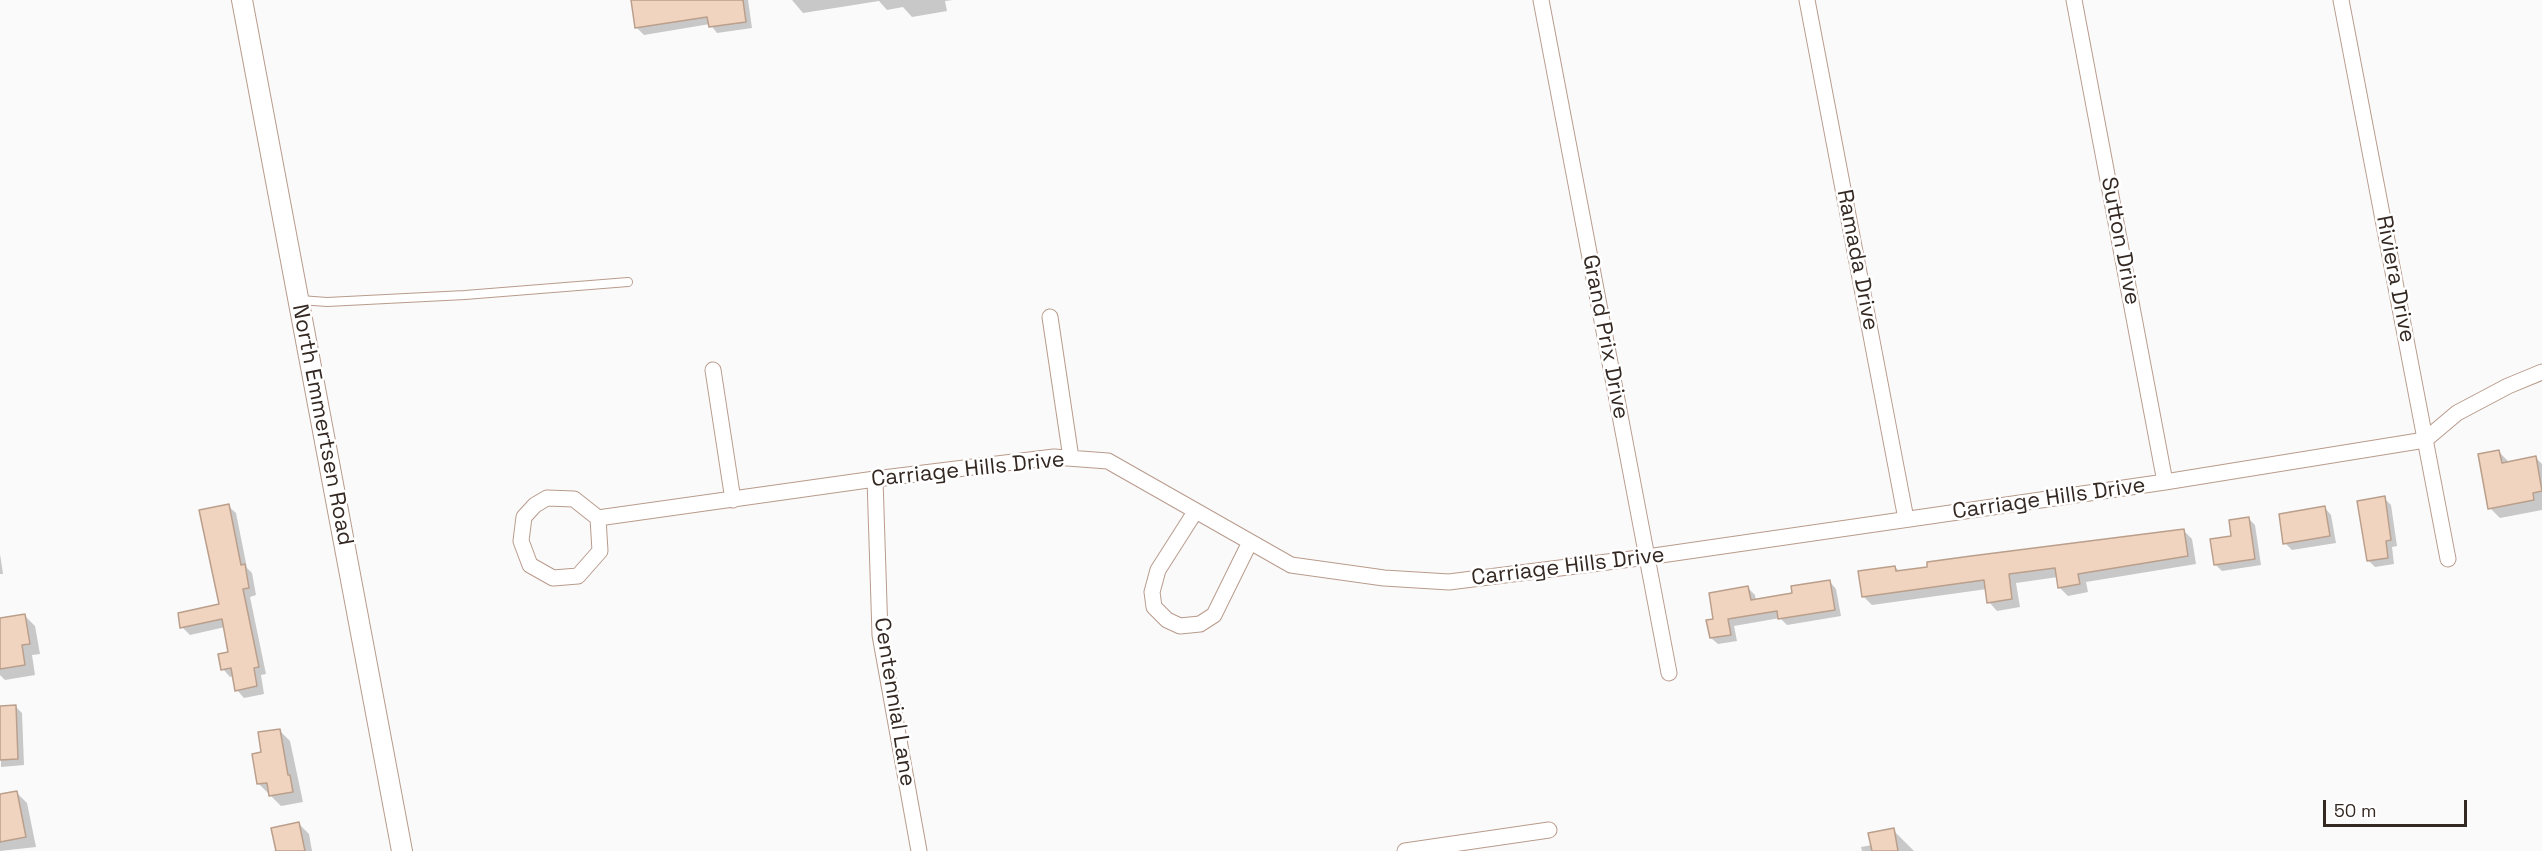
<!DOCTYPE html>
<html>
<head>
<meta charset="utf-8">
<style>
	body { margin:0 }
	#map { position:relative; width:2542px; height:851px; overflow:hidden; background:#fafafa; font-family:"Space Grotesk",sans-serif }
	canvas { display:block }
	.scale { position:absolute; left:2323px; top:800px; width:144px; height:27px; box-sizing:border-box; border:3px solid #342822; border-top:0; padding-left:8px; font-size:18px; line-height:21px; white-space:nowrap; color:#342822; -webkit-text-stroke:4px #fff; paint-order:stroke }
</style>
</head>
<body>
<div id="map">
<canvas width="2542" height="851"></canvas>
<div class="scale">50 m</div>
</div>
<script>
const ctx = document.querySelector('canvas').getContext('2d');
ctx.lineJoin = 'round';
function fill(path, color) {
  ctx.fillStyle = color;
  ctx.fill(path, 'evenodd');
}
function toPath(rows) {
  const path = new Path2D();
  for (const r of rows) {
    path.moveTo(r[0], r[1]);
    for (let i = 2; i < r.length; i += 2) path.lineTo(r[i], r[i + 1]);
  }
  return path;
}
function trace(path, color, width, dash) {
  ctx.strokeStyle = color;
  ctx.lineWidth = width;
  ctx.lineCap = dash ? 'butt' : 'round';
  ctx.setLineDash(dash || []);
  ctx.stroke(path);
}
function drawText(font, color, halo, rows, align = 'center') {
  ctx.font = font + ' "Space Grotesk",sans-serif';
  ctx.lineWidth = 5;
  ctx.setLineDash([]);
  ctx.textBaseline = 'middle';
  ctx.strokeStyle = halo;
  ctx.fillStyle = color;
  for (const [text, x, y, turn = 0] of rows) {
    ctx.save();
    ctx.translate(x, y);
    ctx.rotate((+turn || 0) * Math.PI / 180);
    ctx.textAlign = isNaN(turn) ? turn : align;
    if (halo) ctx.strokeText(text, 0, 0);
    ctx.fillText(text, 0, 0);
    ctx.restore();
  }
}
fill(toPath([
	[632,0,748,0,752,28,717,33,710,24,644,35,637,28],
	[792,0,953,0,945,1,947,11,912,17,903,7,887,10,879,1,803,13],
	[2499,452,2510,463,2536,458,2542,464,2542,510,2500,518,2490,508],
	[2384,498,2391,505,2397,546,2392,547,2394,564,2375,567,2368,560],
	[228,506,236,513,247,568,252,573,256,595,250,597,266,674,261,675,264,694,244,698,237,690,234,676,230,677,223,669,230,653,225,627,190,635,182,627,220,605],
	[2325,508,2331,515,2336,543,2292,550,2285,543],
	[2248,518,2255,525,2261,565,2222,571,2215,564],
	[2183,530,2192,539,2196,564,2086,582,2088,592,2068,596,2059,587,2058,577,2016,583,2020,607,1997,611,1989,602,1987,589,1872,605,1863,596,1895,567,1900,572],
	[0,554,3,574,0,574],
	[1830,582,1836,589,1841,616,1787,625,1780,618,1734,626,1737,641,1718,644,1711,638,1714,620,1748,588,1755,595,1756,601,1794,595],
	[24,615,35,626,40,654,32,655,35,675,5,680,0,675,0,619],
	[16,707,22,713,24,765,1,767,0,708],
	[279,730,290,741,303,802,281,806,259,784],
	[17,793,27,803,36,847,0,851,0,796],
	[299,824,309,834,312,851,273,851,277,850],
	[1893,830,1914,851,1862,851,1861,847,1872,845]
]), '#0003');
const building = toPath([
	[631,0,743,0,746,22,709,27,707,17,635,28,631,0],
	[2499,450,2502,463,2536,456,2542,491,2533,493,2534,500,2488,509,2478,454,2499,450],
	[2385,496,2391,540,2386,541,2388,558,2367,561,2357,501,2385,496],
	[229,504,241,565,245,564,249,588,243,589,259,667,254,668,257,686,235,691,231,668,221,670,218,654,228,652,222,619,180,628,178,613,219,604,199,510,229,504],
	[2325,506,2330,536,2283,544,2279,514,2325,506],
	[2249,517,2255,559,2214,565,2210,539,2231,536,2229,520,2249,517],
	[2184,529,2188,556,2078,574,2080,584,2058,588,2055,568,2009,574,2012,599,1987,603,1984,580,1862,597,1858,571,1895,566,1896,571,1927,567,1927,562,1971,556,2184,529],
	[1830,580,1835,610,1778,619,1777,611,1728,619,1731,635,1710,638,1706,620,1713,619,1709,593,1748,586,1751,600,1792,593,1791,586,1830,580],
	[25,614,30,644,22,645,25,665,0,669,0,618,25,614],
	[16,705,18,759,0,760,0,706,16,705],
	[280,729,288,775,290,775,293,792,269,796,267,783,257,784,252,754,261,752,258,732,280,729],
	[17,791,26,837,0,842,0,794,17,791],
	[299,822,305,851,276,851,271,828,299,822],
	[1894,828,1898,851,1872,851,1868,833,1894,828]
]);
fill(building, '#f0d4bf');
trace(building, '#ba9f8c', 1.5);
const service = toPath([
	[300,300,327,302,465,295,628,282]
]);
const minor = toPath([
	[1541,0,1669,673],
	[1807,0,1906,519],
	[2074,0,2165,482],
	[2341,0,2448,559],
	[1050,317,1071,458],
	[713,370,733,500],
	[875,479,880,635,919,851],
	[1195,512,1158,570,1152,592,1154,607,1167,620,1180,626,1200,624,1214,615,1250,542],
	[598,518,600,551,578,576,553,578,530,565,521,541,524,517,535,505,547,498,574,499,598,518,875,479,1054,457,1108,461,1291,565,1384,578,1449,582,1647,557,2165,482,2425,440,2457,413,2508,386,2542,372],
	[1405,851,1549,830]
]);
const tertiary = toPath([
	[242,0,402,851]
]);
trace(service, '#b99b8c', 10);
trace(minor, '#b99b8c', 17);
trace(tertiary, '#b99b8c', 22);
trace(service, '#fff', 8);
trace(minor, '#fff', 15);
trace(tertiary, '#fff', 20);
drawText('22px', '#342822', '#fff', [
	["Sutton Drive",2120,241,79],
	["Ramada Drive",1857,260,79],
	["Riviera Drive",2395,279,79],
	["Grand Prix Drive",1605,337,79],
	["North Emmertsen Road",322,425,79],
	["Carriage Hills Drive",968,470,-6],
	["Carriage Hills Drive",2049,499,-8],
	["Carriage Hills Drive",1568,567,-7],
	["Centennial Lane",894,702,81]
]);
</script>
</body>
</html>
